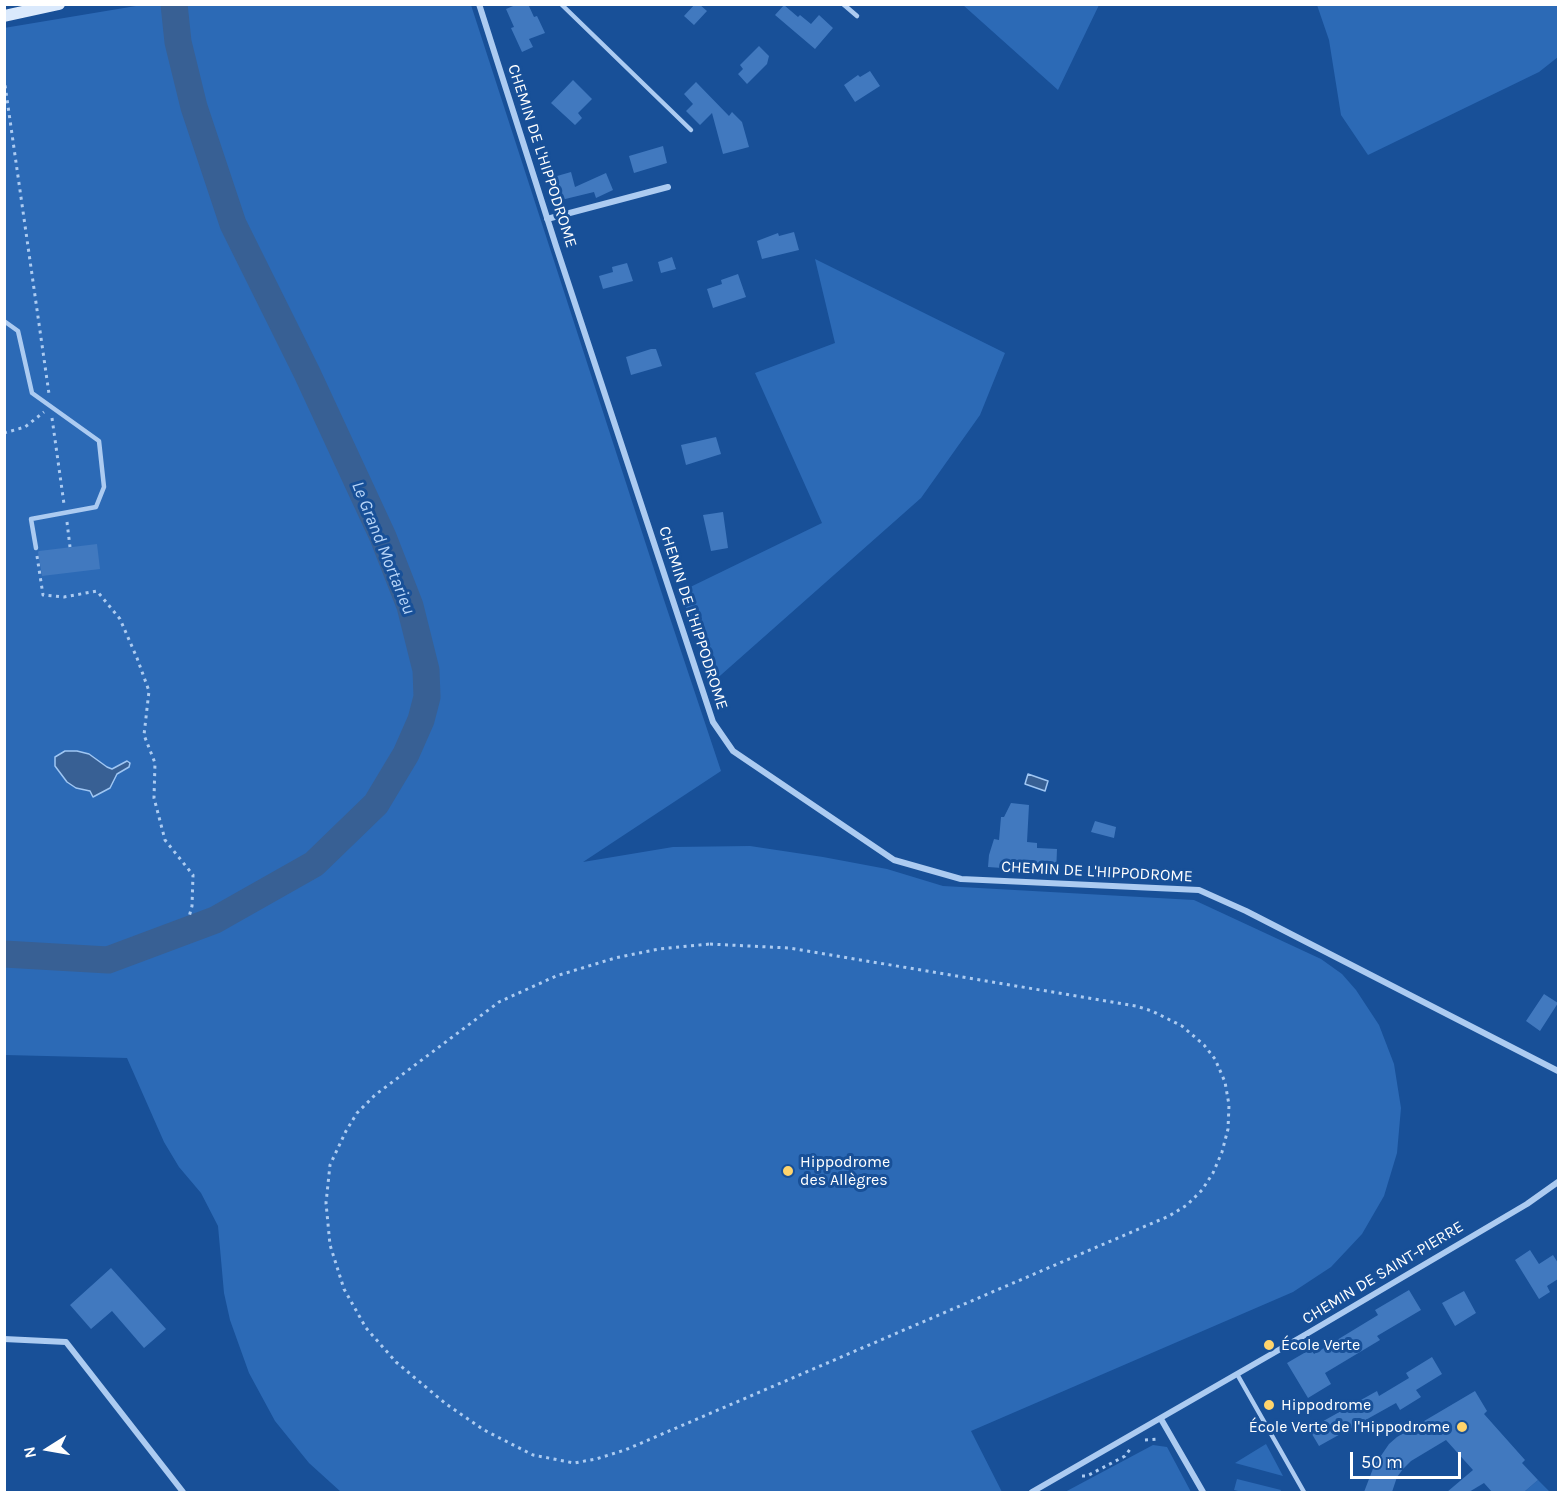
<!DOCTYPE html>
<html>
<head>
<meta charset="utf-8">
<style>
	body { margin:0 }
	#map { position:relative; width:1563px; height:1497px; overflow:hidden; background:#185098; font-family:Karla,sans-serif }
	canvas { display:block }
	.frame { position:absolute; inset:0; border:6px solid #fff; pointer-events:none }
	.north { position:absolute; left:18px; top:1419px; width:60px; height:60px; -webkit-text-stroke:4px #185098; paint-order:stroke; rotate:259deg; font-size:16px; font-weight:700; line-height:24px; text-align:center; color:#fff }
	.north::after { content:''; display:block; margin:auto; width:21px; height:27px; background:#fff; clip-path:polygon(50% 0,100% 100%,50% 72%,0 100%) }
	.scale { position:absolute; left:1350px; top:1452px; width:111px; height:27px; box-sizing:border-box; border:3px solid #fff; border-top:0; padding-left:8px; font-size:18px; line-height:21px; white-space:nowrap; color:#fff; -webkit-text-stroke:4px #185098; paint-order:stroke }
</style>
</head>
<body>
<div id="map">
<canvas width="1563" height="1497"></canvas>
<div class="frame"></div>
<div class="north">N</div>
<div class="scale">50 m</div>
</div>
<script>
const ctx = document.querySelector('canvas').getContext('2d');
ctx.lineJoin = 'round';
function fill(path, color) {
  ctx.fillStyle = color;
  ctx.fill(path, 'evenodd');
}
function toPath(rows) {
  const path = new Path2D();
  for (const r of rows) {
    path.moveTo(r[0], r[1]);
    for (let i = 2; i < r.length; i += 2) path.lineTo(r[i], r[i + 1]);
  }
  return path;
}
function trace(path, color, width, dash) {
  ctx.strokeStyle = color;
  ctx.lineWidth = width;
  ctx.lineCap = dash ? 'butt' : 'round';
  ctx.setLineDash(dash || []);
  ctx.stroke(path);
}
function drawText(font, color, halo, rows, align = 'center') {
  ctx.font = font + ' Karla,sans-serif';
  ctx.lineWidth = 6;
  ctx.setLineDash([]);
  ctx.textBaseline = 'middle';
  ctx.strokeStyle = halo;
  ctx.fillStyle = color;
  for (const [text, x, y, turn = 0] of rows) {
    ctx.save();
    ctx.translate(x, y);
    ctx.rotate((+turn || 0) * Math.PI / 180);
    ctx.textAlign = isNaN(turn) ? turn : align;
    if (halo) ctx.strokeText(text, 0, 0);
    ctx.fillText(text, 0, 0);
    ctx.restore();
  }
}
fill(toPath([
	[142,5,471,5,664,600,721,771,583,862,673,847,750,846,823,857,887,869,943,886,1194,900,1321,959,1342,974,1356,990,1379,1025,1394,1064,1401,1108,1397,1153,1384,1196,1362,1234,1331,1267,1293,1292,971,1431,1002,1492,341,1492,309,1463,275,1421,249,1373,230,1320,224,1293,218,1226,201,1193,179,1167,164,1142,127,1058,5,1055,4,28],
	[963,5,1099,5,1058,90],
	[1317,5,1558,5,1558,57,1539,72,1368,155,1341,115,1329,40],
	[815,259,1005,353,980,415,921,498,713,682,680,592,822,523,755,373,835,343],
	[1266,1444,1283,1476,1235,1463],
	[1153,1445,1167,1447,1191,1492,1065,1492],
	[1237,1479,1281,1490,1280,1492,1242,1492,1234,1490],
	[1538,1480,1550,1492,1524,1492]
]), '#2c6ab6');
const water = toPath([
	[65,751,77,751,89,754,107,767,112,769,127,761,130,763,129,767,117,774,110,788,93,797,90,791,76,788,67,782,55,766,55,757,65,751],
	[1028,774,1048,781,1045,791,1025,784,1028,774]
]);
fill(water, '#386094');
trace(water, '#9fc6f3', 1.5);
trace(toPath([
	[4,954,108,960,215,920,314,864,376,804,406,754,421,720,427,697,426,670,410,606,383,537,307,373,233,224,194,107,178,42,174,4]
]), '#386094', 27);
fill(toPath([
	[518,4,528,4,534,17,537,16,545,33,529,39,533,47,522,52,511,28,514,27,506,9],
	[695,4,699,4,707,11,694,25,684,16],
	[784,5,798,17,800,15,811,24,819,15,833,28,815,49,775,15],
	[759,46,769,56,767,64,747,84,738,74,743,69,740,65],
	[870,71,880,86,855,102,844,85,858,75,860,77],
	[573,80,592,99,578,113,582,118,575,125,551,103],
	[696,82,729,116,732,112,742,122,749,147,723,154,712,113,700,125,686,111,693,104,684,94],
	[663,146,667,163,634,173,629,156],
	[571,172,575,187,606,173,613,190,596,198,594,192,557,201,550,178],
	[794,232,799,250,762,259,757,241,778,233,779,236],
	[672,257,676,269,661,273,658,262],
	[627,263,633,281,603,289,599,276,613,272,612,267],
	[738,274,746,297,713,308,707,289,722,284,721,280],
	[651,349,656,349,662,366,631,375,626,357],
	[716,437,721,454,686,465,681,445],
	[723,512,728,548,711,551,703,515],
	[97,544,100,569,42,576,38,552,39,551],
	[1011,803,1029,805,1027,842,1037,843,1037,848,1057,849,1056,875,1001,871,1002,868,988,867,989,855,994,839,999,840,1001,817,1004,817],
	[1095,821,1116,827,1114,838,1091,832],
	[1544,994,1558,1003,1540,1031,1526,1021],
	[1530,1250,1539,1264,1553,1255,1558,1263,1558,1279,1547,1286,1550,1292,1539,1299,1515,1260],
	[111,1268,166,1329,144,1348,112,1311,91,1329,70,1305],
	[1409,1290,1421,1310,1377,1336,1380,1340,1325,1373,1331,1384,1308,1398,1287,1363,1311,1349,1314,1354,1378,1315,1375,1310],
	[1464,1291,1476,1313,1455,1326,1442,1303],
	[1432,1357,1442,1374,1416,1390,1421,1397,1400,1410,1396,1403,1319,1446,1309,1429,1377,1391,1379,1396,1409,1378,1406,1373],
	[1475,1391,1487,1411,1484,1414,1525,1460,1522,1463,1538,1480,1524,1492,1492,1492,1484,1483,1469,1492,1447,1492,1473,1470,1446,1440,1411,1461,1403,1469,1397,1477,1392,1492,1364,1492,1374,1466,1389,1444,1397,1437]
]), '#4179bf');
trace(toPath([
	[4,78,49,394],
	[52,418,64,504],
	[4,433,25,427,44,412],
	[67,522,70,547],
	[37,556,43,595,64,597,97,591,120,619,137,658,149,691,144,735,155,763,154,798,165,840,193,875,192,906,189,917],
	[710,944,789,948,1136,1006,1152,1011,1182,1026,1204,1045,1215,1059,1225,1082,1229,1105,1228,1129,1222,1152,1213,1173,1202,1190,1187,1205,1169,1216,625,1450,596,1459,574,1463,533,1455,484,1430,446,1404,396,1362,366,1328,344,1289,330,1245,326,1203,330,1165,346,1131,357,1113,375,1095,499,1002,556,976,615,958,659,949,710,944],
	[1145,1440,1158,1439],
	[1082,1476,1087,1476,1125,1456,1131,1448]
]), '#accbf1', 3, [3, 4.5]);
trace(toPath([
	[561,4,691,130],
	[843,4,857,16],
	[4,321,18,331,32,393,99,441,104,487,96,507,31,519,36,548],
	[1237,1374,1304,1492]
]), '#accbf1', 4.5);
trace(toPath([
	[479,4,556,246,713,722,733,751,894,860,961,879,1199,890,1246,911,1558,1071],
	[547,219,668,187],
	[4,1339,66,1342,183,1492],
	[1161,1419,1203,1492],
	[1032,1492,1303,1336,1527,1204,1558,1182]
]), '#accbf1', 6);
trace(toPath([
	[4,16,59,4]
]), '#dae9fc', 12);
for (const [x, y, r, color] of [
	[788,1171,6,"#ffd46c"],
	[1269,1345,6,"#ffd46c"],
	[1269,1405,6,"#ffd46c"],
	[1462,1427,6,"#ffd46c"]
]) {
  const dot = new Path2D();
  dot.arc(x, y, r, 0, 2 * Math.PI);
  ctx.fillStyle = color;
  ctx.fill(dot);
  trace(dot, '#185098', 2);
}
drawText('16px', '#fff', '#185098', [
	["CHEMIN DE L'HIPPODROME",542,156,72],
	["CHEMIN DE L'HIPPODROME",693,618,72],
	["CHEMIN DE L'HIPPODROME",1097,872,3],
	["CHEMIN DE SAINT-PIERRE",1383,1273,-31]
]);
drawText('16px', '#fff', '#185098', [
	["Hippodrome",800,1162],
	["des Allègres",800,1180],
	["École Verte",1281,1345],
	["Hippodrome",1281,1405],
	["École Verte de l'Hippodrome",1450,1427,"right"]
], 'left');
drawText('italic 18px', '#b8d5f8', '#185098', [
	["Le Grand Mortarieu",383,548,68]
]);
</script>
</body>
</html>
